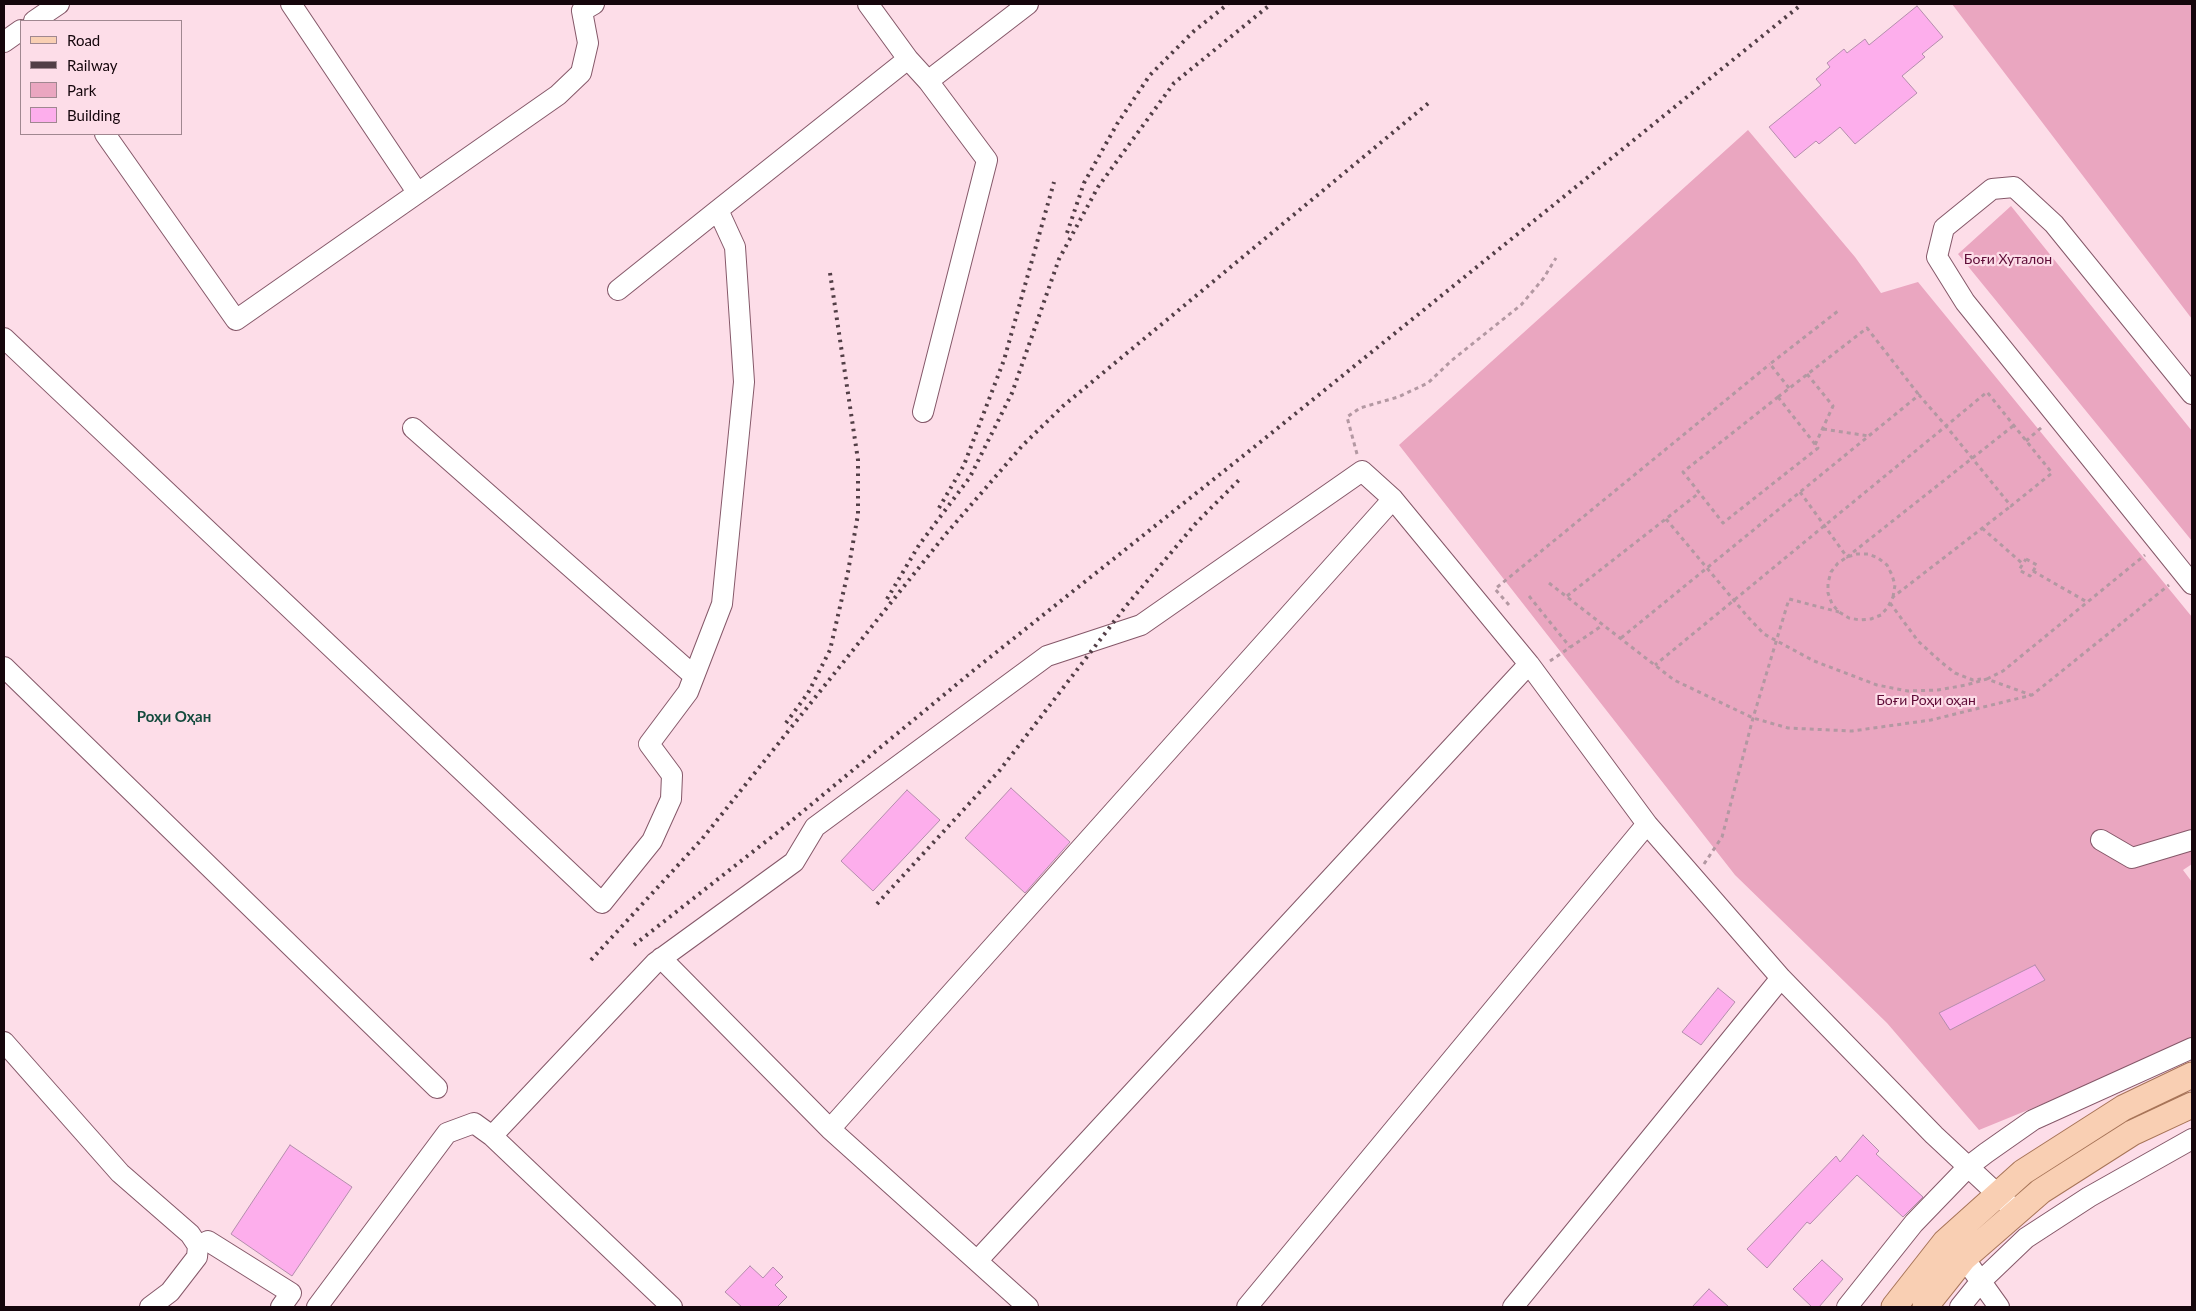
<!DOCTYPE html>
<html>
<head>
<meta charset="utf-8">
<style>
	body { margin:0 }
	#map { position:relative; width:2196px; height:1311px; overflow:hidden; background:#fddde8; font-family:Lato,sans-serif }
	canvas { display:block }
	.frame { position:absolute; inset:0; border:5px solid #15060c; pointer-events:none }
	.legend { position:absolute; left:20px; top:20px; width:162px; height:115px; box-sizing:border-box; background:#fddde8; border:1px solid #a08790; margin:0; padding:6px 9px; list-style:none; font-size:15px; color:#15060c }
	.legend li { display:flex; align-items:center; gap:10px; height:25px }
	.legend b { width:25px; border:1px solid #a08790 }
</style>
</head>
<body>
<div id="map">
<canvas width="2196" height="1311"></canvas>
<div class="frame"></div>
<ul class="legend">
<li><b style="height:6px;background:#f9cfb3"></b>Road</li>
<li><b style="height:6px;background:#523e46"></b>Railway</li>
<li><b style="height:14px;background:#eaa6c0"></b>Park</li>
<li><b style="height:14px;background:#fdaeec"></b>Building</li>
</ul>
</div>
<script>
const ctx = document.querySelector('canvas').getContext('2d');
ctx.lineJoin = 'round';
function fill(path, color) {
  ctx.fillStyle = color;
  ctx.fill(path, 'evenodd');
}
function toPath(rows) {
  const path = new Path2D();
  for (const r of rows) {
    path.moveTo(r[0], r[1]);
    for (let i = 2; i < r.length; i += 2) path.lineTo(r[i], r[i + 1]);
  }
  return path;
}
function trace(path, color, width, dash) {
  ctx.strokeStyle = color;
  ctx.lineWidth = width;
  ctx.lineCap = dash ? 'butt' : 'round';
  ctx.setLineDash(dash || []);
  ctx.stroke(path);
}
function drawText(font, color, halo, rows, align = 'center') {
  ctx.font = font + ' Lato,sans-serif';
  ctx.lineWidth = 4.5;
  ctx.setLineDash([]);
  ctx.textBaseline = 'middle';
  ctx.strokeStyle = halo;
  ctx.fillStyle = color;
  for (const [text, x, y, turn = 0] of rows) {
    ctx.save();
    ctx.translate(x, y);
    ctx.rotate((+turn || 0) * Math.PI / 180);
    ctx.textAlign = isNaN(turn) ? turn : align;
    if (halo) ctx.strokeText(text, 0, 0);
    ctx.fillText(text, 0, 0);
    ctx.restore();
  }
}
fill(toPath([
	[1952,4,2192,4,2192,319],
	[1748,130,1855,257,1881,293,1918,282,2192,617,2192,864,2183,870,2192,882,2192,1043,1979,1130,1887,1023,1735,875,1399,445],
	[2011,206,2192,431,2192,541,1958,254]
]), '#eaa6c0');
const building = toPath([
	[1917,6,1943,37,1922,54,1925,57,1902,76,1917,93,1855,144,1840,127,1819,144,1816,141,1795,158,1769,127,1821,85,1816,79,1830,67,1827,63,1844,49,1847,53,1865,39,1869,45,1917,6],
	[1011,788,1070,842,1025,893,965,838,1011,788],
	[907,790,940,820,873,891,841,861,907,790],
	[2035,965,2045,980,1950,1030,1939,1013,2035,965],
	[1718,988,1735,1002,1701,1045,1682,1032,1718,988],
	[1863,1135,1879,1151,1876,1154,1923,1197,1903,1217,1857,1175,1810,1224,1807,1222,1767,1268,1747,1249,1836,1156,1840,1162,1863,1135],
	[290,1145,352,1187,292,1276,231,1234,290,1145],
	[1822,1260,1843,1279,1819,1307,1812,1307,1793,1289,1822,1260],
	[750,1266,763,1278,773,1267,783,1277,775,1285,787,1297,777,1307,742,1307,725,1292,750,1266],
	[1709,1289,1729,1307,1692,1307,1709,1289]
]);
fill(building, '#fdaeec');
trace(building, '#b48dac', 1);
const minor = toPath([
	[291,4,417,192],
	[868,4,908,59,928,81,1028,4],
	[34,21,59,4],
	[4,42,21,30],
	[105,134,236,320,558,95,581,73,588,43,582,11,594,4],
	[618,290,718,210],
	[4,338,602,903,652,841,671,799,672,775,649,744,688,692,722,604,744,382,735,247,718,210,908,59],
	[2192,394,2054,224,2014,187,1992,189,1944,228,1937,257,1965,302,2192,584],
	[923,412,987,160,928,81],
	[413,428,693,675],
	[4,667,437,1088],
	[2101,840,2132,858,2192,840],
	[661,958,830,1129,1028,1307],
	[4,1042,120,1173,190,1234,198,1246,197,1257,170,1292,150,1307],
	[830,1129,1393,499],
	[492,1136,655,963,794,862,815,827,1047,656,1141,625,1362,471,1393,499,1529,664,1647,824,1781,978,1934,1135,2008,1204],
	[198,1246,208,1241,291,1293,281,1307],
	[1953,1248,1964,1258,1999,1307],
	[977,1261,1529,664],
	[317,1307,447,1133,474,1123,492,1136,672,1307],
	[1247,1307,1647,824],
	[1513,1307,1781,978],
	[1847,1307,1914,1223,1969,1166,1986,1153,2033,1120,2192,1048],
	[1960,1307,1981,1281,2026,1238,2089,1197,2192,1139]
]);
const major = toPath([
	[1894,1307,1945,1242,2023,1172,2123,1108,2192,1075],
	[1925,1307,1964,1258,2041,1191,2132,1133,2192,1105]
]);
trace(minor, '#855869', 22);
trace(major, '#a77458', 27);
trace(toPath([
	[1807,374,1833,406,1815,445],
	[1789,388,1770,364,1838,311],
	[1778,397,1818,448,1723,523,1683,472,1778,397],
	[1778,397,1867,328,1919,395],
	[1823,429,1869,436],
	[2026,441,2042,427],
	[1357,454,1347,417,1360,408,1398,397,1428,383,1451,361,1521,305,1543,279,1556,258],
	[1800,492,1847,557,2013,426],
	[1666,519,1747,616,1764,634,1814,661,1877,685,1908,691,1938,690,1966,685,1987,679,2031,695],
	[1982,528,2023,564],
	[2026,559,2037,565,2030,576,2019,570,2026,559],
	[2033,571,2087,602],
	[1549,583,1674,680,1753,718,1788,728,1852,731,1931,720,2032,695,2169,585],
	[1529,596,1570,647],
	[1567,596,1699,493],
	[1893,597,1895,585,1892,575,1887,565,1878,558,1868,554,1857,554,1847,557,1838,563,1831,572,1828,583,1828,593,1832,604,1839,612,1849,618,1860,620,1871,619,1881,615,1888,607,1893,597,2011,506],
	[1890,603,1918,641,1941,662,1955,673,1973,680,1981,679],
	[1509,605,1495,589,1770,364],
	[1621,638,1919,395,1946,426,2011,506,2052,473,1987,392,1946,426,1824,526,1733,601,1655,665],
	[1550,661,1603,625],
	[1987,679,2003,671,2145,555],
	[1704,864,1722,837,1753,718,1789,599,1839,612]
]), '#b398a2', 3, [4, 4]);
trace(minor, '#fff', 20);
trace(major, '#f9cfb3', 25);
trace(toPath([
	[1067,233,1084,183,1117,124,1150,75,1194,31,1228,4],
	[939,508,964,465,1004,360,1054,182],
	[887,599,919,545,970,477,1012,393,1059,259,1098,187,1174,83,1271,4],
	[786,723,808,693,830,650,848,572,858,514,858,460,830,273],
	[877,904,1000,770,1126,606,1197,522,1242,477],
	[634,945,778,832,974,670,1258,444,1802,4],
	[591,960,702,839,945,535,1022,446,1063,406,1431,101]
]), '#523e46', 4, [2.5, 5]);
drawText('14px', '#5f0d38', '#fddde8', [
	["Боғи Хуталон",2008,259],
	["Боғи Роҳи оҳан",1926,700]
]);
drawText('bold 15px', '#144a3d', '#fddde8', [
	["Роҳи Оҳан",174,717]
]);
</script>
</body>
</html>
